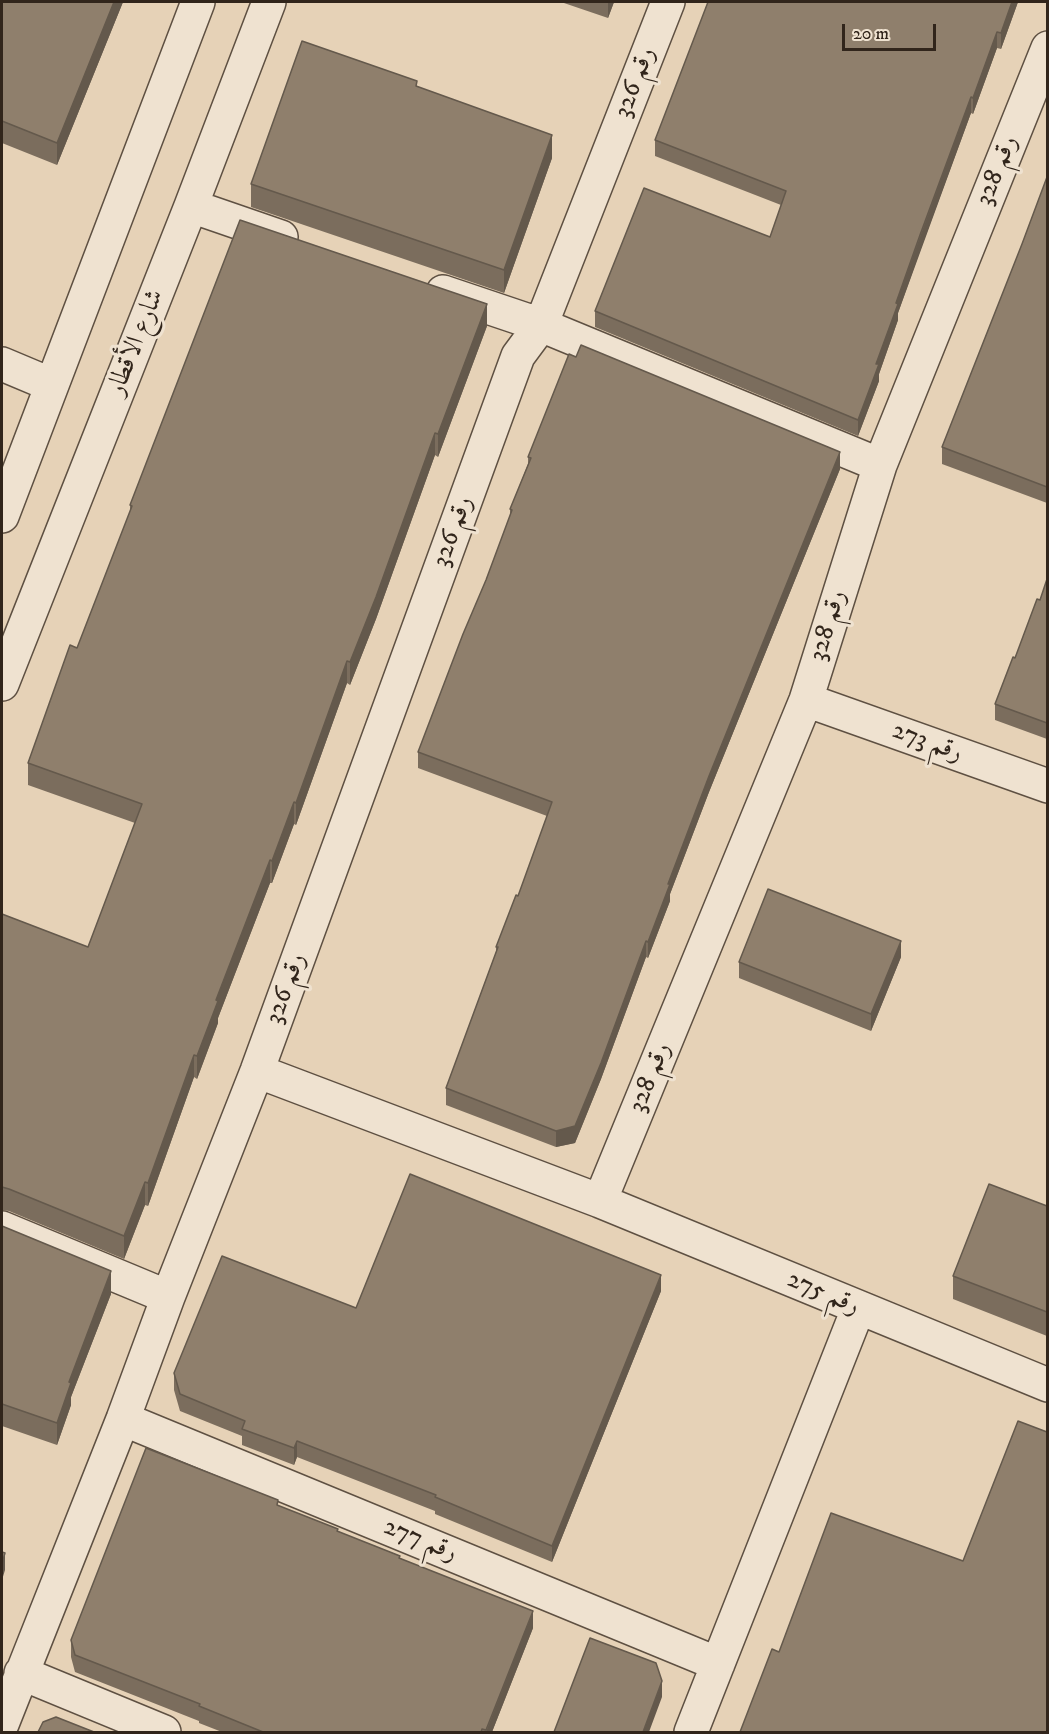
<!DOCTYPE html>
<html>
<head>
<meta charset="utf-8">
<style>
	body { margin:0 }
	#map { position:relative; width:1049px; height:1734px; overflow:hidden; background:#e6d2b7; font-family:"IM FELL DW Pica",serif }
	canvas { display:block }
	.frame { position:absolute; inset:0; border:3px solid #31251b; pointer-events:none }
	.scale { position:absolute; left:842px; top:24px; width:94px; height:27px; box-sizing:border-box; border:3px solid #31251b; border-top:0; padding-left:8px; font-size:18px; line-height:21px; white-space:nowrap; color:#31251b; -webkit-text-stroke:4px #efe2d0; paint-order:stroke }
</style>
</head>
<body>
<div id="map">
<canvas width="1049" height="1734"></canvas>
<div class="frame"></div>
<div class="scale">20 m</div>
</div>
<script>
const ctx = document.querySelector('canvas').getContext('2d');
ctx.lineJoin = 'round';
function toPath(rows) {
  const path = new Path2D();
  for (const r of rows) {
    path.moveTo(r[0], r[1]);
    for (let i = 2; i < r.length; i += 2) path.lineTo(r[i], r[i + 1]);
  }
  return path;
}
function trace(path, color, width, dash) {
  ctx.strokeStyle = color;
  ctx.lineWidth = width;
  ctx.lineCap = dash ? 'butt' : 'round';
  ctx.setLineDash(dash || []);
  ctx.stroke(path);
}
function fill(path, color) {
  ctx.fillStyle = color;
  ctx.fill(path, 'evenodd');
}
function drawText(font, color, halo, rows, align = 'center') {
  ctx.font = font + ' "IM FELL DW Pica",Amiri,serif';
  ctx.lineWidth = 6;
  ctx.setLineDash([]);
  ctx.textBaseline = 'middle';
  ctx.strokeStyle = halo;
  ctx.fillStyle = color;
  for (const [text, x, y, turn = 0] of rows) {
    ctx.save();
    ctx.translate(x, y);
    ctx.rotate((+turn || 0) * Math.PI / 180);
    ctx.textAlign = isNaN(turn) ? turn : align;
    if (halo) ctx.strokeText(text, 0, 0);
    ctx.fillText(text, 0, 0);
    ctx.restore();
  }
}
const minor = toPath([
	[191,206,281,237],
	[443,292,541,325,880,465],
	[2,364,52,385],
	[2,516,198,2],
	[2,684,191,206,269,2],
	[806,700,1048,786],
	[257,1071,600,1201,1048,1385],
	[600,1201,806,700,880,465,1048,48],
	[2,1228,168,1297],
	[123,1419,718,1664],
	[21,1673,164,1732],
	[2,1724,123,1419,168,1297,257,1071,518,356,541,325,668,2],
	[691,1732,858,1309]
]);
trace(minor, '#5e5042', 36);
trace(minor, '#efe2d0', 33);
fill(toPath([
	[2,2,123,2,57,165,2,143],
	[561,2,614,2,608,18],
	[1018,2,1001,49,997,48,973,114,971,113,920,251,898,313,898,320,879,374,879,381,858,436,595,327,595,311,770,237,781,205,655,156,655,140],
	[417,86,552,158,504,293,251,207,251,184],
	[1047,177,1047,503,942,464,942,447,1022,244],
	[487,326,438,457,435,455,376,619,350,685,347,683,296,825,294,824,272,883,270,883,218,1018,218,1023,197,1079,194,1077,148,1206,145,1205,124,1259,9,1211,2,1210,2,914,88,947,135,823,28,785,28,763,77,648,130,513,130,505],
	[528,457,840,469,709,792,670,894,670,901,648,958,646,957,601,1079,575,1143,556,1147,446,1105,446,1088,496,952,496,947,518,896,547,816,418,768,418,752,486,580,510,516,510,509,528,464],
	[1047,579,1047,739,995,720,995,704,1040,600],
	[901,957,871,1031,739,978,739,962],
	[1047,1206,1047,1336,953,1299,953,1276],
	[2,1226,111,1294,71,1397,71,1405,57,1445,2,1426],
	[661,1291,552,1562,435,1514,435,1511,297,1457,294,1465,242,1445,242,1436,180,1411,174,1390,174,1373,356,1308],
	[278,1506,400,1558,533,1628,492,1732,222,1732,199,1723,199,1721,75,1672,71,1657,71,1640]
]), '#7b6d5d');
fill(toPath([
	[114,2,123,2,57,165,57,143],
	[608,2,614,2,608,18],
	[1012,2,1018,2,1001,49,1001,33],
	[997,32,997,48,973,114,973,98],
	[971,97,971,113,898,313,898,320,879,374,879,381,858,436,858,420,896,303],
	[552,135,552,158,504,293,504,270],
	[487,304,487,326,438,457,438,434],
	[435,433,435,455,376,619,350,685,350,662],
	[840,452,840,469,709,792,670,894,670,901,648,958,648,942,668,884,709,776],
	[347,661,347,683,296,825,296,803],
	[294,802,294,824,272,883,272,861],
	[270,860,270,883,218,1018,218,1023,197,1079,197,1056,216,1000],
	[646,941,646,957,601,1079,575,1143,556,1147,556,1131],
	[901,941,901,957,871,1031,871,1014],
	[194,1055,194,1077,148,1206,148,1183],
	[145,1182,145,1205,124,1259,124,1236],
	[111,1271,111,1294,71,1397,71,1405,57,1445,57,1423,69,1382],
	[661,1275,661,1291,552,1562,552,1546],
	[297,1441,297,1457,294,1465,294,1448],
	[5,1553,5,1570,2,1580,2,1563],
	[533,1611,533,1628,492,1732,486,1732],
	[662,1681,662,1697,649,1732,643,1732]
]), '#64594c');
const building = toPath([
	[2,2,114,2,57,143,2,121,2,2],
	[708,2,1012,2,1001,33,997,32,973,98,971,97,920,235,896,303,898,304,876,364,879,364,858,420,595,311,644,188,770,237,786,191,655,140,708,2],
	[302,41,417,81,416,86,552,135,504,270,251,184,302,41],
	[1047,177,1047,487,942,447,1022,244,1047,177],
	[240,220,487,304,438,434,435,433,376,597,350,662,347,661,296,803,294,802,272,861,270,860,216,1000,218,1001,197,1056,194,1055,148,1183,145,1182,124,1236,9,1189,2,1187,2,914,88,947,142,804,28,763,70,645,77,648,132,506,130,505,240,220],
	[581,345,840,452,709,776,668,884,670,884,648,942,646,941,601,1063,575,1126,556,1131,446,1088,498,947,496,947,516,895,518,896,552,802,418,752,463,634,486,580,512,510,510,509,531,458,528,457,569,354,576,357,581,345],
	[1047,579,1047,723,995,704,1013,657,1015,658,1037,599,1040,600,1047,579],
	[768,889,901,941,871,1014,739,962,768,889],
	[410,1174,661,1275,552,1546,435,1497,436,1495,297,1441,294,1448,242,1429,245,1421,180,1394,174,1373,222,1256,356,1308,410,1174],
	[989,1184,1047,1206,1047,1312,953,1276,989,1184],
	[2,1226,111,1271,69,1382,71,1383,57,1423,2,1404,2,1226],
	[1018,1421,1047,1432,1047,1732,740,1732,772,1649,779,1652,831,1513,963,1561,1018,1421],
	[146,1448,278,1500,277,1505,338,1529,337,1531,400,1556,399,1558,533,1611,486,1730,482,1729,481,1732,263,1732,199,1706,200,1704,75,1655,71,1640,146,1448],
	[2,1552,5,1553,2,1563,2,1552],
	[590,1638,656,1663,662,1681,643,1732,554,1732,590,1638],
	[56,1717,94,1732,38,1732,43,1722,56,1717]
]);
fill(building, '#8f7f6c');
trace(building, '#64594c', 1.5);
drawText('26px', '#31251b', '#efe2d0', [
	["رقم 326",636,83,-69],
	["رقم 328",998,171,-68],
	["شارع الأقطار",137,343,-68],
	["رقم 326",454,532,-70],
	["رقم 328",829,626,-73],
	["رقم 273",927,743,20],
	["رقم 326",287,989,-70],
	["رقم 328",651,1078,-68],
	["رقم 275",823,1294,23],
	["رقم 277",420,1541,22]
]);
</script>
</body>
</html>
